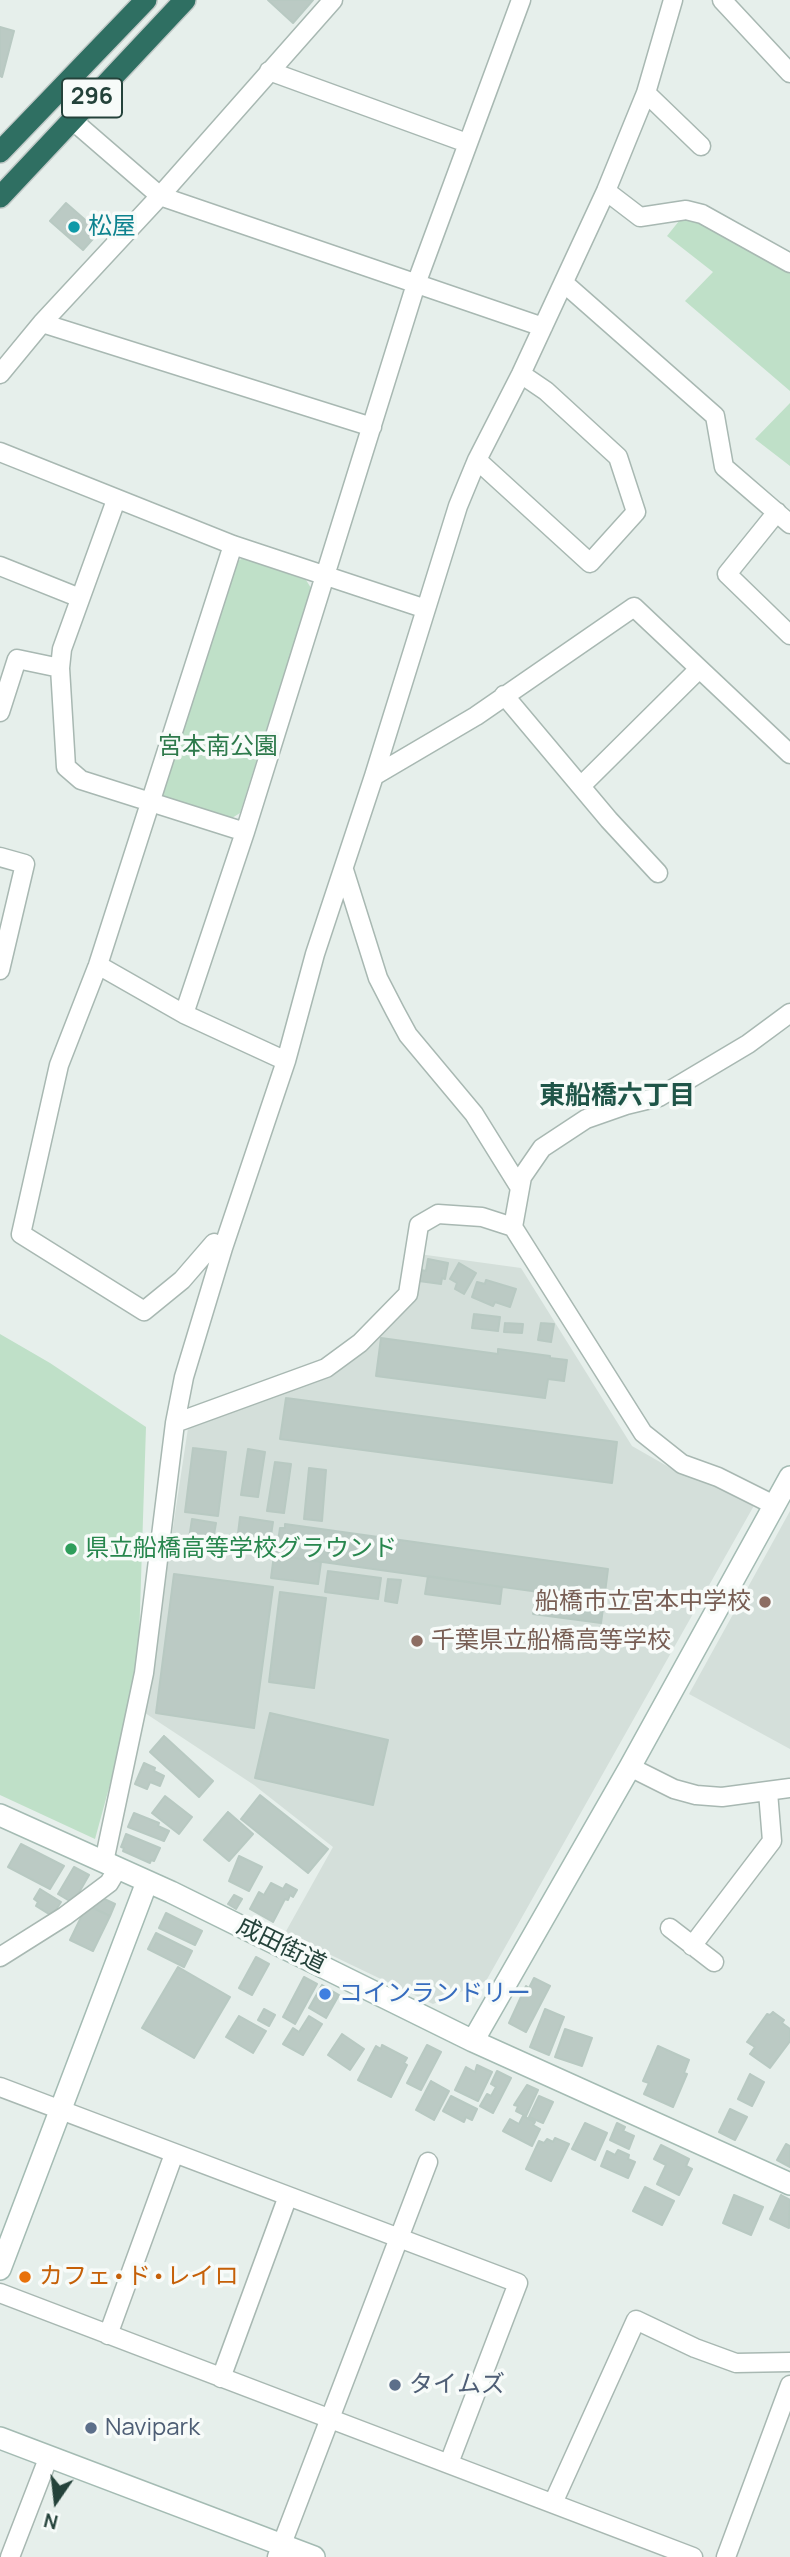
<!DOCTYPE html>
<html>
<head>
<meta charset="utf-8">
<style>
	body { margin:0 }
	#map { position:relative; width:790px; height:2557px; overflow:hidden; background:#e6efeb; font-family:Manrope,sans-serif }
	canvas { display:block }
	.north { position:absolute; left:21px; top:2466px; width:70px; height:70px; -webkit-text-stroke:5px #f7fbf9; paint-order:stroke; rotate:194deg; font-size:19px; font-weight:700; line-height:28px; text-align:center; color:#24423a }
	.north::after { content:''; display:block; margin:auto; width:24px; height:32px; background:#24423a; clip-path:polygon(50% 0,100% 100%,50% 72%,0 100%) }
</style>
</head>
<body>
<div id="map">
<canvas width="790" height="2557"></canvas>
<div class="north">N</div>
</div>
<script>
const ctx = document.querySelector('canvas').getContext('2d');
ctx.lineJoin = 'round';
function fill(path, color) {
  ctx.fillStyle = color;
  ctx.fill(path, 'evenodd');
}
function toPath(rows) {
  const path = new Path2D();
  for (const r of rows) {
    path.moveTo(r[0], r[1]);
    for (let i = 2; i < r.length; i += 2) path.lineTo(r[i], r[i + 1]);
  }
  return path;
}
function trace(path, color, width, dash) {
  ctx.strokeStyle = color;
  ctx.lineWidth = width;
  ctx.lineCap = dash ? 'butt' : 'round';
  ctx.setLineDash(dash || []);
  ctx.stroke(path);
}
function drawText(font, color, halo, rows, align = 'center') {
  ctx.font = font + ' Manrope,"Noto Sans JP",sans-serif';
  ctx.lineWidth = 7;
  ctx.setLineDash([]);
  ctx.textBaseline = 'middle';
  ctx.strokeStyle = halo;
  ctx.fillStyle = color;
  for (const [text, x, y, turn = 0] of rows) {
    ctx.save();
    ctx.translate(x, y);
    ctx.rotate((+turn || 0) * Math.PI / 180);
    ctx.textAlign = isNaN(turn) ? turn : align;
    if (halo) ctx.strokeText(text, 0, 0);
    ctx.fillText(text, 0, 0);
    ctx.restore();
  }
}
fill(toPath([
	[419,1254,521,1268,632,1446,681,1474,717,1484,756,1502,486,1981,433,2004,285,1933,333,1847,254,1785,145,1713,188,1428,328,1374,413,1297],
	[790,1511,790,1749,689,1694]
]), '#d4dfda');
fill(toPath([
	[683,216,703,223,790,271,790,391,685,301,713,272,667,236],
	[790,403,790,466,755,439],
	[243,558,306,580,311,588,240,813,232,818,163,797,161,788,236,562],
	[0,1334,50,1363,146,1427,138,1671,127,1722,95,1839,0,1795]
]), '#bfe0c8');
const building = toPath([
	[268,0,313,0,293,23,268,0],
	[0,27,14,31,2,77,0,76,0,27],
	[66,203,99,232,83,250,50,221,66,203],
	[428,1259,448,1263,445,1279,442,1278,441,1284,419,1281,421,1270,426,1271,428,1259],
	[459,1263,476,1273,464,1294,455,1289,457,1283,450,1279,459,1263],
	[486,1280,516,1289,510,1307,495,1302,493,1306,472,1297,477,1282,485,1284,486,1280],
	[474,1314,500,1317,498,1331,472,1328,474,1314],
	[505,1323,523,1324,522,1333,504,1332,505,1323],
	[541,1323,554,1324,551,1342,538,1340,541,1323],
	[381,1338,498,1354,498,1349,550,1356,550,1358,567,1360,564,1381,548,1379,545,1398,376,1376,381,1338],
	[286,1398,617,1442,612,1483,280,1439,286,1398],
	[193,1448,226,1452,218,1516,185,1512,193,1448],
	[248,1449,265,1452,258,1497,241,1495,248,1449],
	[275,1462,291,1464,284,1513,267,1511,275,1462],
	[309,1468,326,1470,322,1521,304,1519,309,1468],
	[240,1517,273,1522,269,1548,277,1549,280,1528,285,1528,285,1524,608,1569,604,1601,236,1550,240,1517],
	[192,1519,216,1523,213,1540,206,1539,206,1542,189,1539,192,1519],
	[274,1555,321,1562,318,1584,271,1578,274,1555],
	[328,1571,381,1578,378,1599,325,1592,328,1571],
	[174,1574,273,1587,254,1728,156,1713,174,1574],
	[428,1576,502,1587,500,1604,425,1594,428,1576],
	[388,1579,401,1580,397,1603,385,1601,388,1579],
	[536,1591,604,1601,601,1623,533,1614,536,1591],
	[280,1592,326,1598,314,1688,269,1682,280,1592],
	[270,1713,388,1740,373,1805,255,1778,270,1713],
	[164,1736,213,1781,199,1797,150,1752,164,1736],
	[144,1763,155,1768,154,1771,164,1776,160,1786,150,1782,147,1789,135,1784,144,1763],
	[260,1795,328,1849,308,1873,241,1819,260,1795],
	[165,1796,192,1817,179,1834,152,1813,165,1796],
	[228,1812,253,1834,229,1861,204,1840,228,1812],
	[134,1813,159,1823,158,1826,169,1831,164,1841,128,1827,134,1813],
	[126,1834,160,1848,154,1861,151,1860,150,1863,123,1851,124,1848,121,1847,126,1834],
	[21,1844,64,1866,50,1889,8,1867,21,1844],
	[239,1856,262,1867,249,1891,229,1881,239,1856],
	[74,1867,89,1875,73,1903,58,1894,74,1867],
	[271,1883,283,1889,286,1884,297,1890,293,1897,290,1895,288,1900,285,1899,273,1922,250,1909,259,1892,264,1895,271,1883],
	[40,1889,61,1902,52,1916,36,1906,38,1902,34,1899,40,1889],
	[234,1895,242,1899,236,1909,228,1904,234,1895],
	[98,1896,115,1904,110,1916,87,1905,98,1896],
	[87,1905,110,1916,93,1951,70,1940,87,1905],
	[166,1913,202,1931,195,1945,159,1928,166,1913],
	[156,1933,192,1951,184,1967,148,1949,156,1933],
	[256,1957,269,1964,252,1995,239,1988,256,1957],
	[178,1967,230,1997,194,2058,142,2028,178,1967],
	[304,1977,317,1984,295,2024,283,2017,304,1977],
	[534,1978,550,1986,526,2032,509,2023,526,1986,529,1988,534,1978],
	[322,1985,339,1995,326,2018,309,2008,322,1985],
	[264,2009,275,2015,269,2026,258,2020,264,2009],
	[545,2009,564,2017,549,2055,530,2047,545,2009],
	[773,2012,784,2020,782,2023,790,2029,790,2041,770,2068,750,2054,755,2047,747,2042,767,2014,770,2015,773,2012],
	[239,2016,266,2031,253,2053,226,2037,239,2016],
	[309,2016,322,2024,303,2055,283,2044,293,2028,299,2032,309,2016],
	[565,2029,592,2038,582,2066,555,2057,565,2029],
	[342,2034,364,2049,350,2070,328,2055,342,2034],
	[382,2045,407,2058,404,2063,407,2065,391,2097,358,2080,376,2046,381,2049,382,2045],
	[427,2045,441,2052,421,2090,407,2083,427,2045],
	[658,2046,689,2060,684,2073,687,2074,673,2107,644,2094,649,2083,643,2081,658,2046],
	[477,2065,492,2072,478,2101,455,2090,466,2067,475,2072,477,2065],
	[497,2071,511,2078,493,2113,480,2106,487,2094,491,2096,496,2087,491,2084,497,2071],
	[750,2074,764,2082,752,2106,738,2099,750,2074],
	[431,2081,449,2091,434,2120,416,2110,431,2081],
	[527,2085,538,2090,526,2116,516,2111,518,2106,514,2105,527,2085],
	[451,2096,477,2109,472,2120,466,2117,464,2122,443,2111,451,2096],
	[539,2096,553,2102,543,2123,529,2117,539,2096],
	[730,2109,747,2117,735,2140,719,2132,730,2109],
	[523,2116,535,2122,533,2125,540,2129,532,2146,503,2131,510,2119,519,2124,523,2116],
	[585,2123,607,2133,595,2160,572,2149,585,2123],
	[617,2123,625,2127,623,2131,634,2136,629,2149,610,2140,617,2123],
	[555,2138,569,2144,551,2181,526,2169,539,2141,544,2143,547,2139,553,2142,555,2138],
	[786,2144,790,2146,790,2167,777,2160,786,2144],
	[661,2145,689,2159,686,2166,692,2169,679,2195,657,2184,666,2165,654,2159,661,2145],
	[618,2150,629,2155,628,2159,635,2162,628,2178,601,2166,607,2151,615,2155,618,2150],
	[645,2187,674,2201,662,2225,633,2211,645,2187],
	[734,2195,763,2207,751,2235,723,2223,734,2195],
	[781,2195,790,2200,789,2228,770,2219,781,2195]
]);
fill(building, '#bbcac4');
trace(building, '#b8c9c2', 2);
const street = toPath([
	[722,0,790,73],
	[269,71,467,143],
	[646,93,701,146],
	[71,119,160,196,543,327],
	[606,191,640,217,686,210,702,214,790,263],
	[564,283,715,416,724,467,790,524],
	[42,323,372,427],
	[0,374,42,323,160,196,333,0],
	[0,452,233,545,426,609],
	[477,460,590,563,636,512,618,457,546,391,521,374],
	[116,500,62,649,60,668,66,767,81,780,245,832],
	[777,512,727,574,790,635],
	[0,566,80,598],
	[504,695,609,820,658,873],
	[0,712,17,659,60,668],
	[374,776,476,716,634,607,790,754],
	[581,786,699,669],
	[0,857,25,864,0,970],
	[344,870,378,978,395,1011,408,1035,474,1114,520,1188],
	[98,965,184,1014,286,1061],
	[184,1014,245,832,416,284,521,0],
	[223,1248,214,1243,182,1280,144,1311,21,1234,59,1065,98,965,233,545],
	[175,1423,326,1368,360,1343,408,1294,419,1225,438,1214,482,1217,513,1227],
	[774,1505,718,1477,682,1464,643,1433,513,1227,522,1177,542,1148,586,1119,626,1105,659,1097,748,1044,790,1013],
	[630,1767,674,1789,696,1795,722,1797,790,1788],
	[104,1862,144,1673,175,1423,184,1377,223,1248,286,1061,315,954,374,776,458,506,477,460,521,374,606,191,646,93,673,0],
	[670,1928,714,1962],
	[692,1946,772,1841,768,1792],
	[0,1957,65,1916,109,1883,118,1868],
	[0,2087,518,2283,449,2463],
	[0,2293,693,2557],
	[108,2335,174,2154],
	[221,2378,288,2196],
	[553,2503,636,2320,695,2348,736,2363,790,2362],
	[10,2557,49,2456],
	[277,2557,428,2162],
	[726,2557,790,2385]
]);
const secondary = toPath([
	[0,1815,171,1892,473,2041,790,2184],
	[473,2041,630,1767,790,1477],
	[0,2269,147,1882],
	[0,2438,314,2557]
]);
const highway = toPath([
	[0,152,146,0],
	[0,197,185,0]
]);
trace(street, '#a8b8b2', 21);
trace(secondary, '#a4bbb3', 24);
trace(highway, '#c2cac8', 24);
trace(street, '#fff', 18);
trace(secondary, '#fff', 21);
trace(highway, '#2f6f62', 21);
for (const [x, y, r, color] of [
	[74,227,7,"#0f9aa8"],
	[71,1549,7,"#2e9e5b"],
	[765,1602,7,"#8d6e63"],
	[417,1641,7,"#8d6e63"],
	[325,1994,7,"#3f7fe0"],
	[25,2277,7,"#e8710a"],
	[395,2385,7,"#5c6f8a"],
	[91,2428,7,"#5c6f8a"]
]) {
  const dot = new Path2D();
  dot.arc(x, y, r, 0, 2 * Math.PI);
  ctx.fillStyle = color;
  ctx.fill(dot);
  trace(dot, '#f7fbf9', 2.5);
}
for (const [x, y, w] of [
	[92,98,60]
]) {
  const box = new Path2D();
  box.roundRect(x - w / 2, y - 19.5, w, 39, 5);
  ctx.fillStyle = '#f7fbf9';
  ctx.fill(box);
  trace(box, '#24423a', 2);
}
drawText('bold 23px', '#24423a', null, [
	["296",92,98]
]);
drawText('24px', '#0d838f', '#f7fbf9', [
	["松屋",88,227]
], 'left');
drawText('24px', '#2d7a4b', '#f7fbf9', [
	["宮本南公園",218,747]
]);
drawText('24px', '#27864d', '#f7fbf9', [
	["県立船橋高等学校グラウンド",85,1549]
], 'left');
drawText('24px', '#785e54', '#f7fbf9', [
	["船橋市立宮本中学校",751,1602],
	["千葉県立船橋高等学校",431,1641,"left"]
], 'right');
drawText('24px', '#24423a', '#f7fbf9', [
	["成田街道",281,1946,26]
]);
drawText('24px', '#366cbe', '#f7fbf9', [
	["コインランドリー",339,1994]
], 'left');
drawText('24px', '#c56008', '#f7fbf9', [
	["カフェ•ド•レイロ",39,2277]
], 'left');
drawText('24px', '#4e5e75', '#f7fbf9', [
	["タイムズ",409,2385],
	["Navipark",105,2428]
], 'left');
drawText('bold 26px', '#1f5548', '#f7fbf9', [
	["東船橋六丁目",617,1097]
]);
</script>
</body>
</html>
